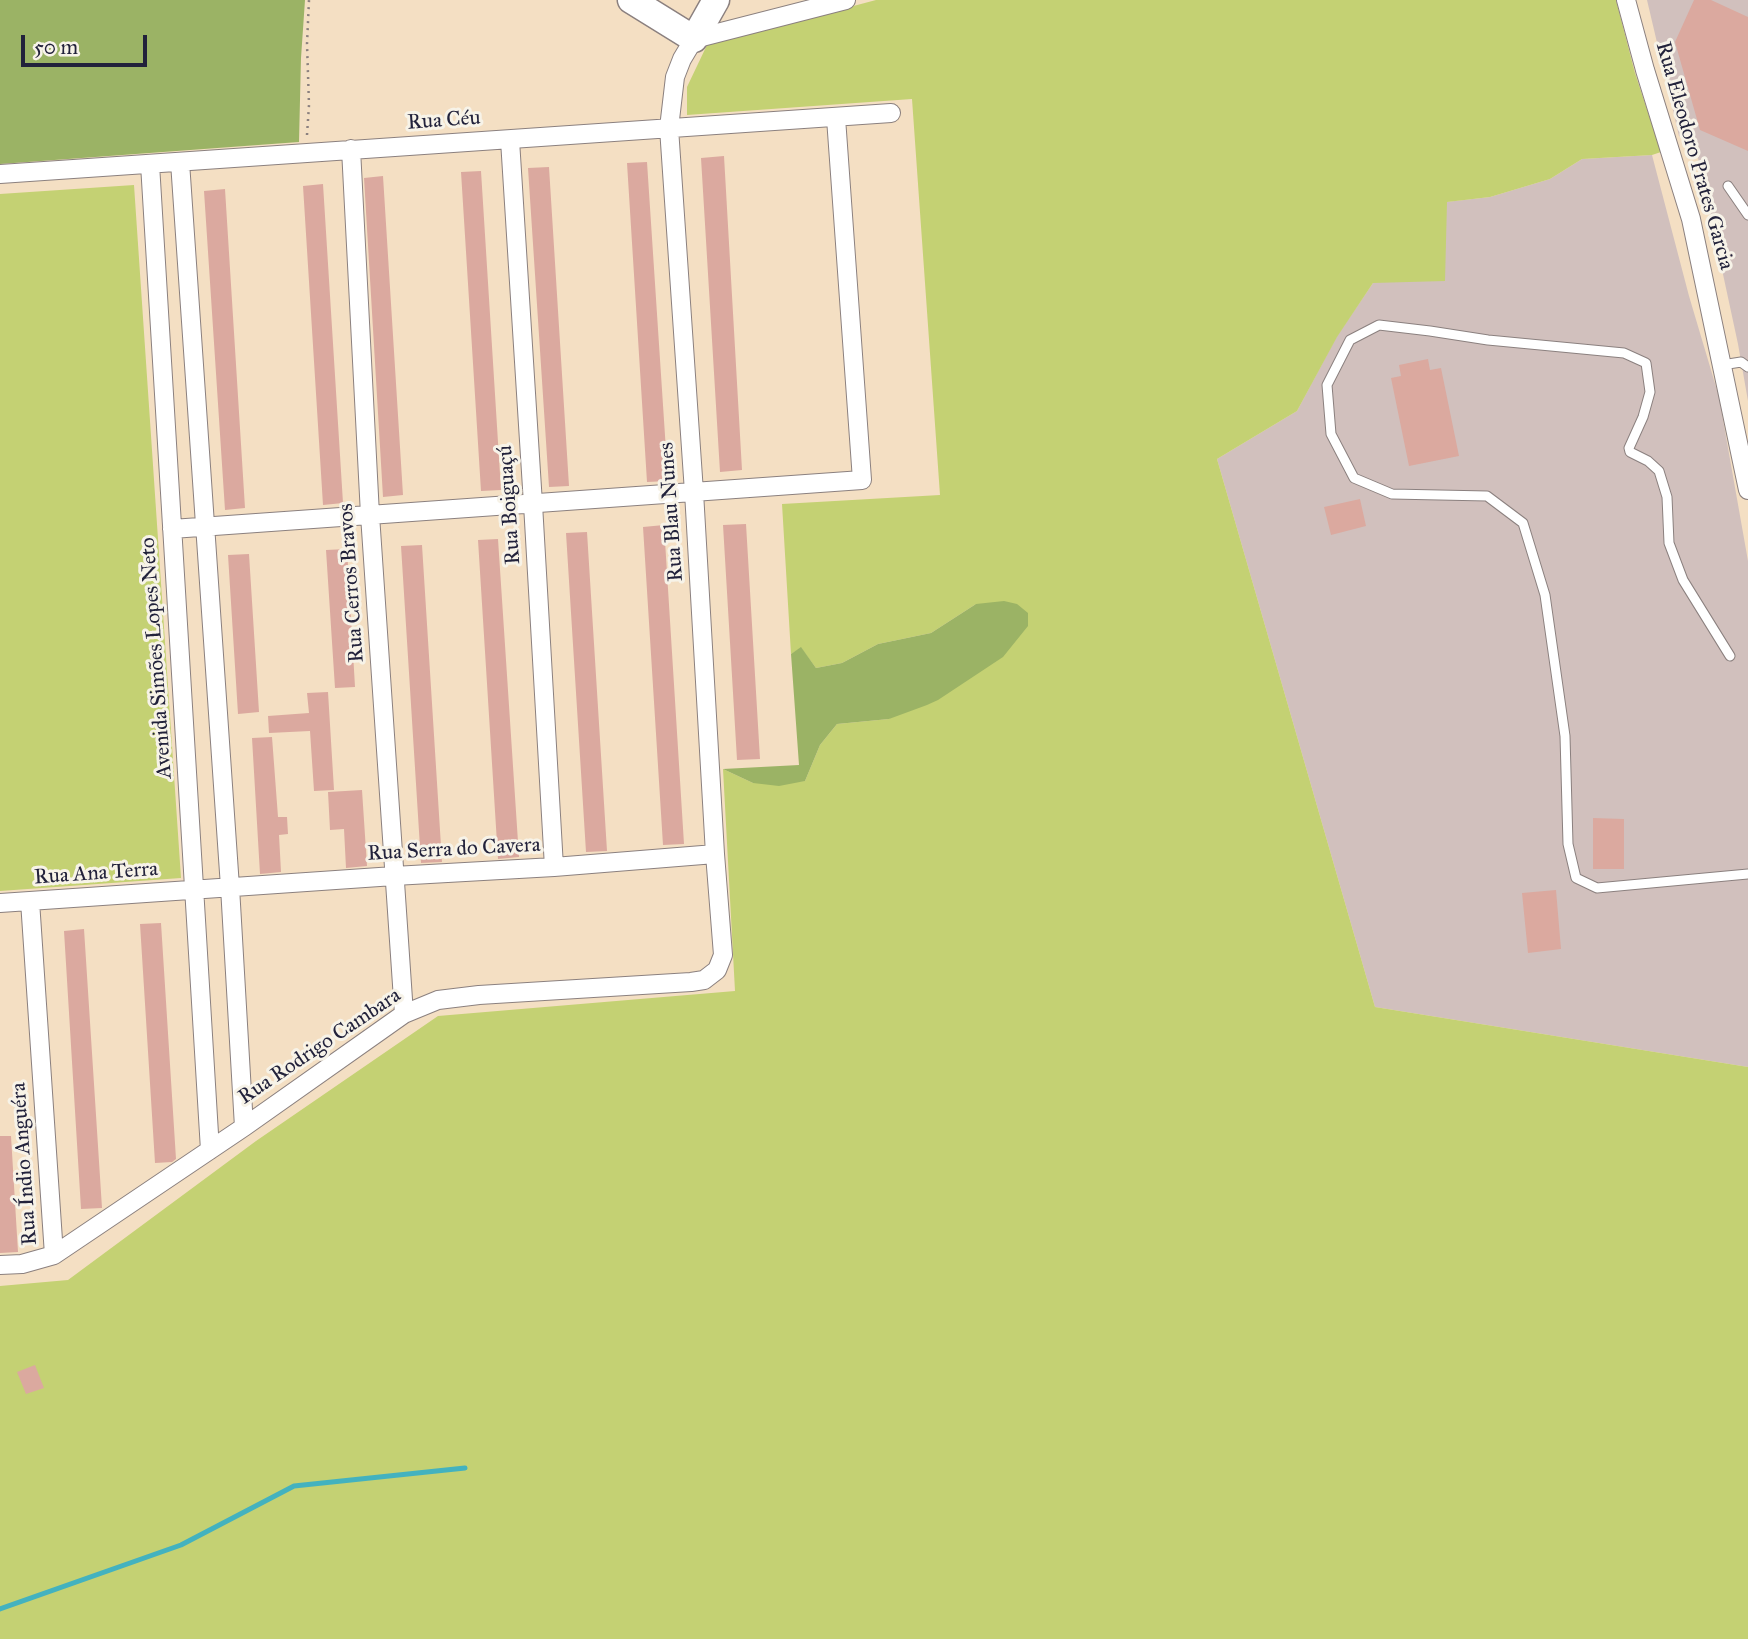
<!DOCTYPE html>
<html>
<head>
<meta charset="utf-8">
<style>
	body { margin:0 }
	#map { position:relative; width:1748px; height:1639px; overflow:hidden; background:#f4dfc3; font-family:"IM FELL Great Primer",serif }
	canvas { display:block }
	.scale { position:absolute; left:21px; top:35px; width:126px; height:32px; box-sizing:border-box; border:4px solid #22223b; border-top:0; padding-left:9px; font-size:21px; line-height:24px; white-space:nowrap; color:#22223b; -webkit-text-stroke:5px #f7f3e8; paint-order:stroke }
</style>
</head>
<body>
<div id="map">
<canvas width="1748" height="1639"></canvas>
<div class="scale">50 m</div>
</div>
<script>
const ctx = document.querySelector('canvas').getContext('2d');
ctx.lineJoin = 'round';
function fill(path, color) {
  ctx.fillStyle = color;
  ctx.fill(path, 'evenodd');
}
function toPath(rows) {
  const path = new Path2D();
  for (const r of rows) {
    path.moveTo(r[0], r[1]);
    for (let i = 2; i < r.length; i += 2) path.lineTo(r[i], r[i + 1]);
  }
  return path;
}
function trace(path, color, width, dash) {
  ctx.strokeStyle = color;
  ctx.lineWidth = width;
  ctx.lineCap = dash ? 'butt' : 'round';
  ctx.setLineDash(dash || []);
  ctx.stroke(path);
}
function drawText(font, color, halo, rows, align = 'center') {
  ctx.font = font + ' "IM FELL Great Primer",serif';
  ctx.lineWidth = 6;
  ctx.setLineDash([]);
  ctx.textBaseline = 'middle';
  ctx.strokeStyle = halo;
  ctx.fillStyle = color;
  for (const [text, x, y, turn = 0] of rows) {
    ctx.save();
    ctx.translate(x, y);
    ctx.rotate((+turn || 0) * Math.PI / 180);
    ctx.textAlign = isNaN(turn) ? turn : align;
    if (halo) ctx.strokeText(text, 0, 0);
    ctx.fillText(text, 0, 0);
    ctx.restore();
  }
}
fill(toPath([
	[1647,0,1748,0,1748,401,1738,344,1695,144,1679,136],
	[1652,155,1689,296,1719,397,1748,561,1748,1067,1375,1007,1217,459,1297,411,1337,336,1373,283,1446,202,1490,197,1550,179,1582,159]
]), '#d1c0bd');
fill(toPath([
	[876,0,1616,0,1635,73,1661,152,1652,155,1582,159,1550,179,1490,197,1447,202,1445,281,1373,283,1337,337,1297,411,1217,459,1375,1007,1748,1067,1748,1639,0,1639,0,1286,68,1280,256,1141,438,1016,735,991,723,769,753,783,805,781,820,745,837,724,889,719,976,604,931,633,878,644,842,663,816,668,801,648,791,654,782,504,940,495,912,99,687,115,687,87,707,45],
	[134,185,181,878,0,891,0,194]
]), '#c4d173');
fill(toPath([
	[0,0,305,0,301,58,299,142,0,164],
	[1004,601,1017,604,1028,613,1028,626,1003,657,938,700,927,705,889,719,837,724,820,745,805,781,779,786,753,783,723,769,799,765,791,654,801,647,816,668,842,663,878,644,931,633,976,604]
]), '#9bb365');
trace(toPath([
	[0,1609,181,1545,294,1486,465,1468]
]), '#43b2bf', 5);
fill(toPath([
	[1694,0,1711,0,1748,17,1748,151,1700,130,1675,42],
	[724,156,742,470,720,472,701,158],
	[647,162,668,481,647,482,627,163],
	[549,167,569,486,549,487,528,168],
	[481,171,501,490,481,491,461,172],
	[383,176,403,495,383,497,364,178],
	[323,184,343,503,323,505,303,186],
	[225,189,245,508,225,510,204,191],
	[1428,359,1430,370,1441,368,1459,456,1409,466,1391,378,1401,376,1399,365],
	[1360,499,1366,526,1331,535,1324,507],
	[746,524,760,759,737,760,723,525],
	[664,525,684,844,663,845,643,527],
	[587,532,607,851,586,852,566,533],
	[498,539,519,857,498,859,478,540],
	[422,545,442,862,421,863,401,546],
	[347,549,355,687,335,688,326,550],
	[249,554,259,712,238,714,228,555],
	[328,692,334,790,314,791,310,731,269,733,268,716,309,713,307,693],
	[272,737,278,817,287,817,288,834,279,835,281,872,260,874,252,738],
	[362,790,367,866,346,868,344,829,330,830,328,792],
	[1593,818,1624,819,1624,869,1593,869],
	[1556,890,1561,949,1528,953,1522,893],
	[161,923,176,1159,172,1162,155,1163,140,924],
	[84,929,102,1208,81,1209,64,931],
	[0,1136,11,1136,18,1252,0,1253],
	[35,1365,44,1388,26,1394,17,1372]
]), '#dba99f');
const lane = toPath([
	[1728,186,1748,215],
	[1722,365,1741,362,1748,367],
	[1730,656,1683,580,1669,543,1667,497,1659,471,1648,461,1630,452,1629,448,1643,417,1650,392,1646,363,1624,353,1488,340,1430,331,1379,325,1350,340,1327,385,1331,434,1354,478,1392,494,1487,496,1523,523,1545,595,1565,736,1568,844,1576,878,1597,888,1748,874]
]);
const street = toPath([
	[1626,0,1645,70,1691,219,1748,490],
	[510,140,533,504,554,867],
	[351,149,370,515,404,1014],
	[180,162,230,887,244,1127],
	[150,164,210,1150],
	[0,174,891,113],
	[172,529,862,480,836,118],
	[30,901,54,1255],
	[0,903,394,876,554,867,715,854],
	[0,1265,22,1264,54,1255,244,1127,404,1014,438,1000,479,995,691,982,704,980,717,970,723,955,715,854,694,492,669,128,675,77,682,59,694,39,846,0]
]);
const secondary = toPath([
	[631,0,694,39,716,0]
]);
trace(lane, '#8b807f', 11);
trace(street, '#8b807f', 20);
trace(secondary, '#8b807f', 29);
trace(toPath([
	[307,135,309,105,307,44,309,0]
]), '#8b807f', 2.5, [2, 5]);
trace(lane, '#fff', 9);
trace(street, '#fff', 18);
trace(secondary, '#fff', 26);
drawText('21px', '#22223b', '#f7f3e8', [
	["Rua Céu",444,121,-4],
	["Rua Eleodoro Prates Garcia",1694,156,74],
	["Rua Boiguaçú",510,505,-94],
	["Rua Blau Nunes",672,512,-94],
	["Rua Cerros Bravos",352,583,-94],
	["Avenida Simões Lopes Neto",157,658,-94],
	["Rua Serra do Cavera",454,850,-3],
	["Rua Ana Terra",96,874,-4],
	["Rua Rodrigo Cambara",320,1047,-34],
	["Rua Índio Anguéra",25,1164,-94]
]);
</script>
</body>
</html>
